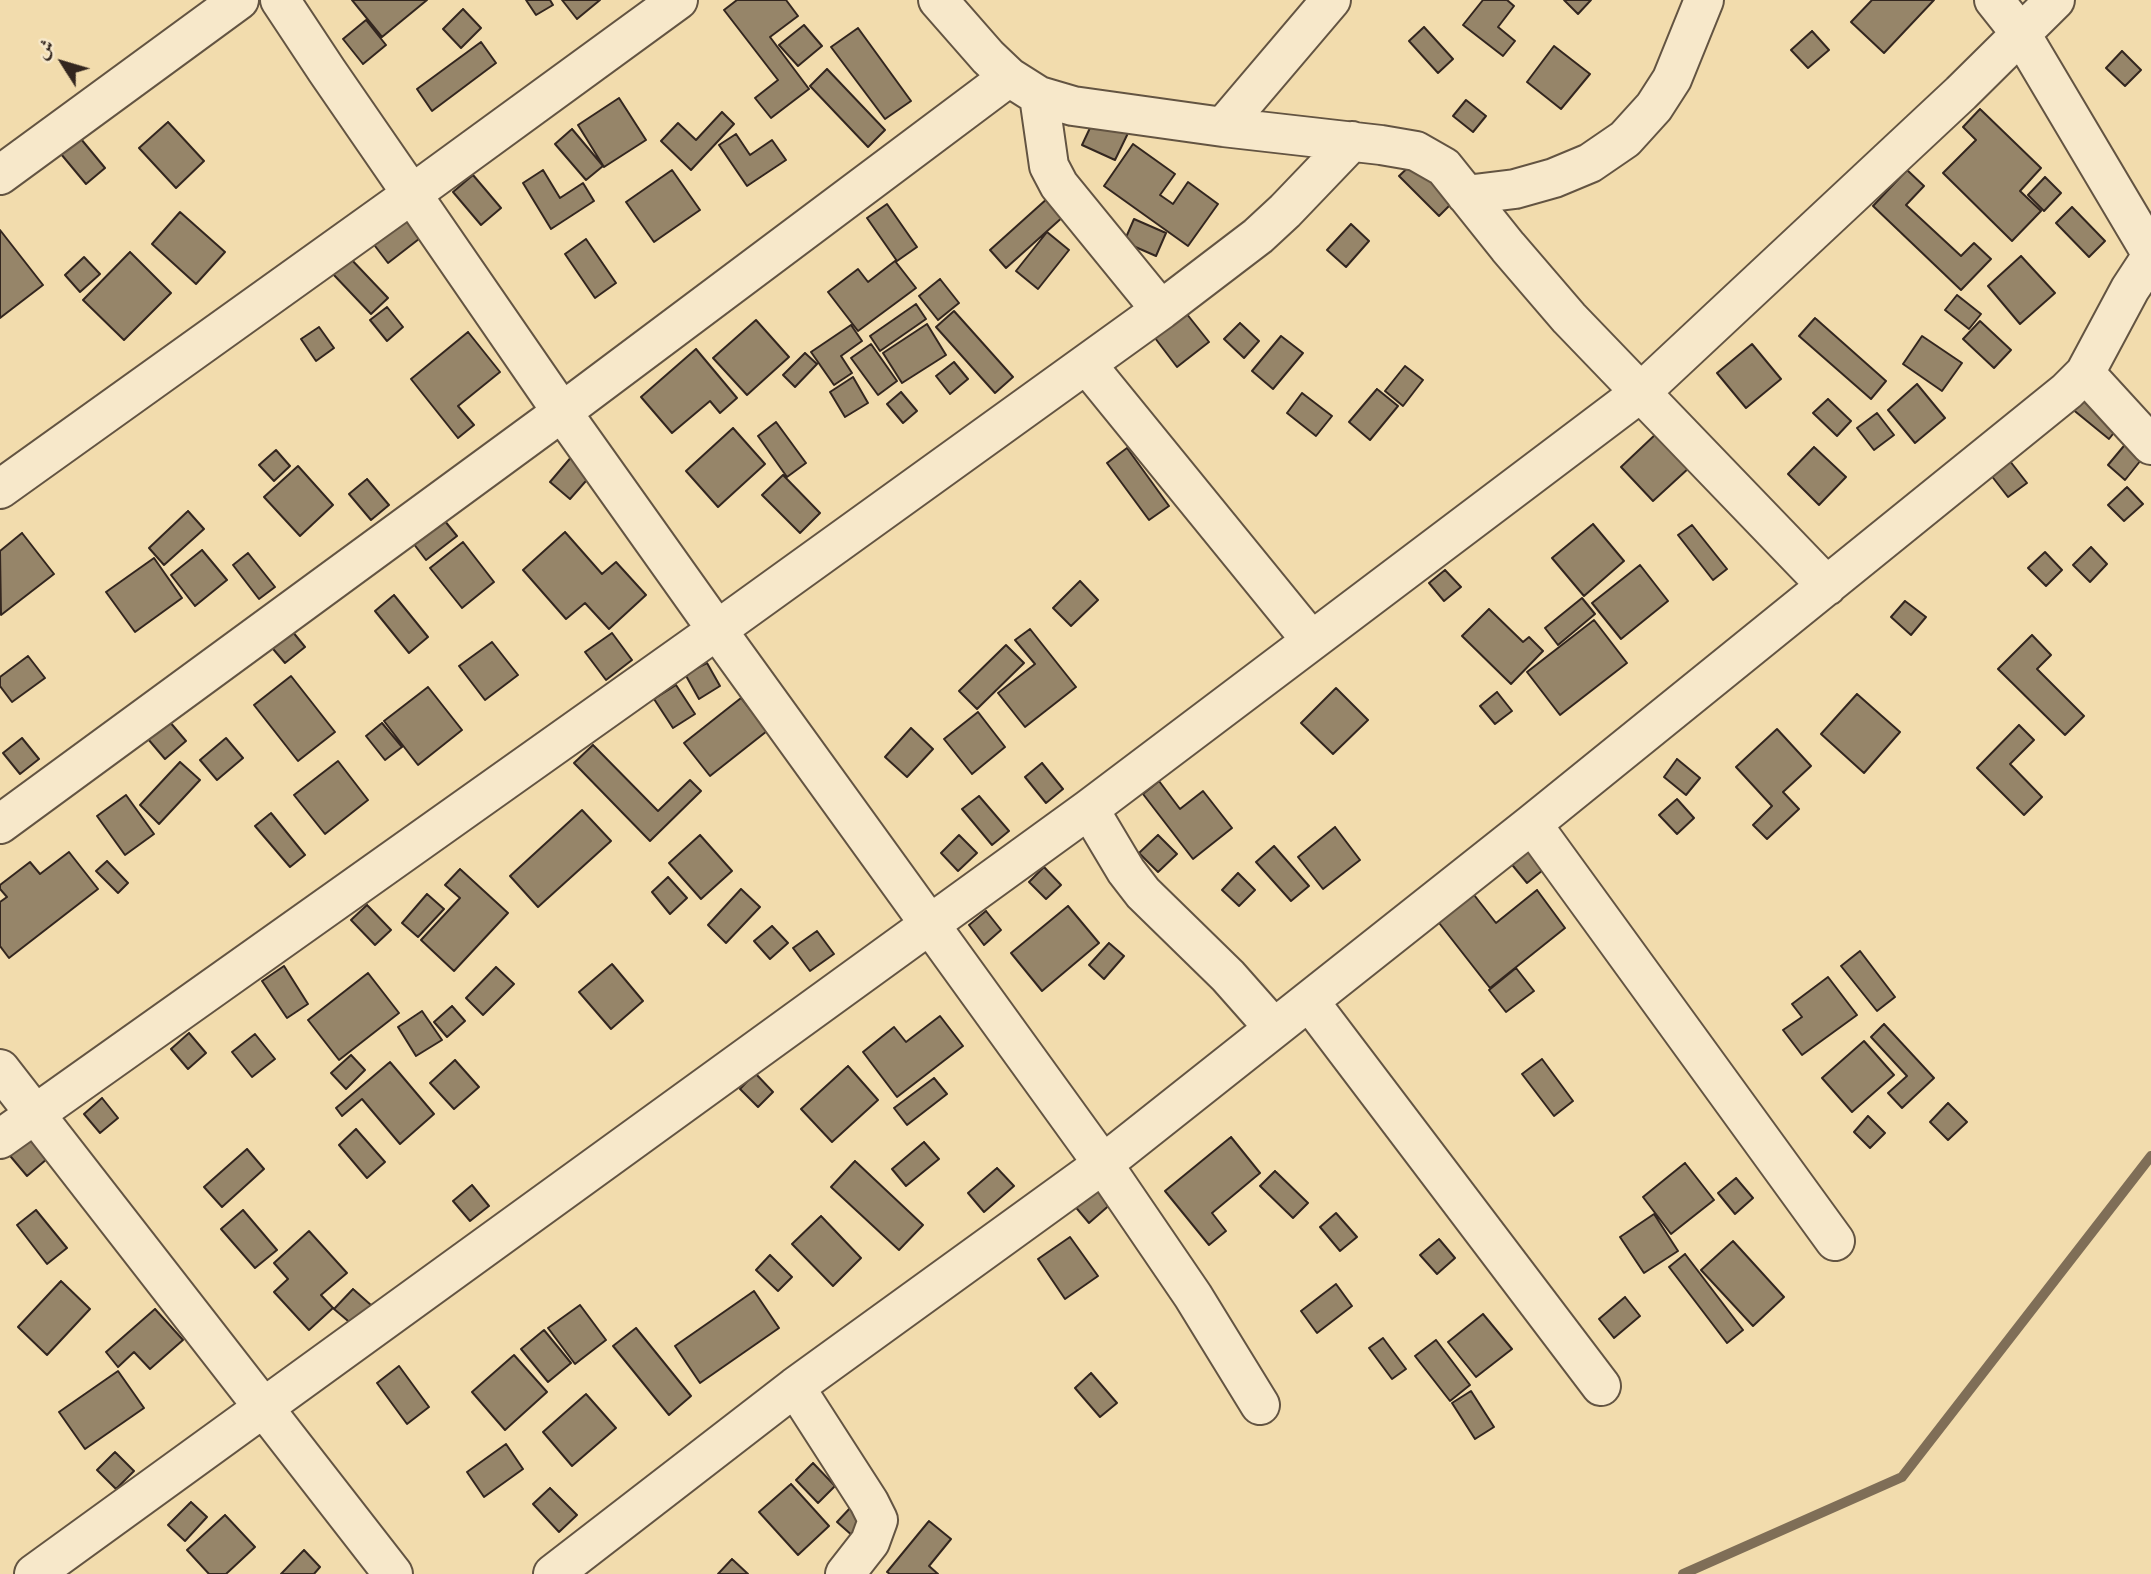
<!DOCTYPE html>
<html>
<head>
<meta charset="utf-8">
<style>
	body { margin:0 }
	#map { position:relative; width:2151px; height:1574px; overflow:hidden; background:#f2dcad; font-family:"Sorts Mill Goudy",Amiri,serif }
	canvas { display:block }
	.north { position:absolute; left:28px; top:28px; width:70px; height:70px; -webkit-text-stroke:5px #f7e8ca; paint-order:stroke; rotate:307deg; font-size:19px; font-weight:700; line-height:28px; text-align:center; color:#33261f }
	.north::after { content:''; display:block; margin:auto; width:24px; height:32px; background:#33261f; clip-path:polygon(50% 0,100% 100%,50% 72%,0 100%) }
</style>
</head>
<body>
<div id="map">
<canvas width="2151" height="1574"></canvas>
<div class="north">ش</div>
</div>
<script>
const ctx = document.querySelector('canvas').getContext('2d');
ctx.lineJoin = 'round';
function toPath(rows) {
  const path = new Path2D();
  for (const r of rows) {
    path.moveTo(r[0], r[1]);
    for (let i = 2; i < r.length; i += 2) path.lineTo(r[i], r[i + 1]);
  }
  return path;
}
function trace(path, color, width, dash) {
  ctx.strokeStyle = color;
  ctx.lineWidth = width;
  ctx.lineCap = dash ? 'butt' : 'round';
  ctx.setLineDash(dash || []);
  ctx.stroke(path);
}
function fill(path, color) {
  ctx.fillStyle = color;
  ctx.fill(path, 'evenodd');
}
trace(toPath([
	[1683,1574,1902,1477,2151,1156]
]), '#7f6e57', 10);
const building = toPath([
	[352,0,427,0,382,37,352,0],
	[526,0,550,0,553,5,536,15,526,0],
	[562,0,600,0,577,19,562,0],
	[737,0,786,0,798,16,770,37,809,89,771,118,755,98,778,80,724,10,737,0],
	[1483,0,1507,0,1514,6,1498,27,1515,41,1503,56,1463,25,1483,0],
	[1564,0,1591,0,1578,14,1564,0],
	[1872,0,1934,0,1884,53,1851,22,1872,0],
	[463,9,481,28,461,48,443,29,463,9],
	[366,20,386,45,363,64,343,39,366,20],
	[804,25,822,46,798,66,779,45,804,25],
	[1424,27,1453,59,1438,73,1409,41,1424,27],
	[858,28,911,101,885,119,831,47,858,28],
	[1812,31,1829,50,1808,68,1791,50,1812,31],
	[481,42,496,63,432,111,417,89,481,42],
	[1554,46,1590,74,1561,109,1527,82,1554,46],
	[2122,51,2141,70,2125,86,2106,68,2122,51],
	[827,69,885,130,868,147,810,86,827,69],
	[619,98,646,140,604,167,578,125,619,98],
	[1466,100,1486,116,1473,132,1453,116,1466,100],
	[1980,109,2041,168,2020,191,2041,211,2012,241,1943,173,1976,140,1963,127,1980,109],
	[722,112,734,124,691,170,661,141,678,123,696,140,722,112],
	[1097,113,1130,129,1115,160,1082,145,1097,113],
	[168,122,204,161,176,188,139,148,168,122],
	[572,129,603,166,586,180,555,144,572,129],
	[736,134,750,155,772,140,786,160,747,186,719,145,736,134],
	[81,139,105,168,86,184,61,154,81,139],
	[1133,144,1175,174,1160,195,1173,204,1188,182,1218,204,1188,246,1104,186,1133,144],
	[1415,161,1454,201,1439,216,1399,176,1415,161],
	[543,170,560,198,583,183,594,201,551,229,523,183,543,170],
	[672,170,700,210,654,242,626,202,672,170],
	[1907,170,1924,186,1906,205,1961,256,1974,243,1991,259,1961,290,1873,206,1907,170],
	[473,175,501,208,481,225,453,192,473,175],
	[2045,177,2061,193,2044,211,2028,195,2045,177],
	[1049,197,1065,215,1006,268,990,250,1049,197],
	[887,204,917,247,897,261,867,218,887,204],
	[2072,207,2105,241,2089,257,2056,223,2072,207],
	[413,211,428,232,388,263,372,242,413,211],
	[180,212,225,252,196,284,152,244,180,212],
	[1134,219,1166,233,1156,256,1124,242,1134,219],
	[1351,224,1369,241,1346,267,1327,250,1351,224],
	[0,230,43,285,0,318,0,230],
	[1047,232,1069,250,1038,289,1016,271,1047,232],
	[586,239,616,283,595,298,565,254,586,239],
	[130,252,171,293,124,340,83,300,130,252],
	[2021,256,2055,293,2020,324,1988,286,2021,256],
	[84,257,100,274,80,292,65,275,84,257],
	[349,257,388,298,371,314,332,273,349,257],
	[895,261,916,288,858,331,828,292,858,269,868,282,895,261],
	[940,279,959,303,938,320,919,296,940,279],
	[1957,295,1981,314,1969,329,1945,310,1957,295],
	[916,304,926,319,880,351,870,336,916,304],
	[387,307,403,327,387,341,370,320,387,307],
	[954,311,1013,377,995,393,936,327,954,311],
	[1186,313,1209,342,1177,367,1155,338,1186,313],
	[1815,318,1886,381,1871,399,1799,336,1815,318],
	[756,320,789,357,747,395,713,358,756,320],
	[1980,321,2011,350,1994,368,1963,339,1980,321],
	[1240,323,1259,341,1244,358,1224,339,1240,323],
	[927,324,946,355,902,383,883,353,927,324],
	[851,325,862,341,841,356,852,373,834,385,811,352,851,325],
	[319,327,334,348,316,361,301,339,319,327],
	[468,332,500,372,458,406,474,425,458,438,411,379,468,332],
	[1281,336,1303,353,1273,389,1252,371,1281,336],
	[1922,336,1962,363,1942,391,1903,364,1922,336],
	[871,344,897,381,878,395,851,358,871,344],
	[1752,344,1781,379,1746,408,1717,373,1752,344],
	[696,349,737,398,720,413,710,401,672,433,641,397,696,349],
	[805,353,817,364,795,387,783,375,805,353],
	[954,362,968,379,950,394,936,376,954,362],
	[1405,366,1423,380,1403,406,1385,391,1405,366],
	[853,377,868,403,845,417,830,392,853,377],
	[1917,384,1945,418,1915,443,1888,410,1917,384],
	[1377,389,1398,406,1370,440,1349,422,1377,389],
	[2085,390,2124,420,2109,439,2071,408,2085,390],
	[901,392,917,411,903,423,887,404,901,392],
	[1302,393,1332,416,1316,436,1287,413,1302,393],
	[1828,399,1851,421,1837,436,1813,413,1828,399],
	[1877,413,1894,435,1874,450,1857,428,1877,413],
	[776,422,806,463,787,477,758,436,776,422],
	[733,428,765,464,718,507,686,471,733,428],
	[1658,432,1690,467,1653,501,1621,467,1658,432],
	[2128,441,2145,455,2125,480,2108,465,2128,441],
	[1814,447,1846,477,1819,505,1788,474,1814,447],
	[1127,448,1169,506,1149,520,1107,463,1127,448],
	[276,450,290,466,274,481,259,465,276,450],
	[573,455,593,473,570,499,550,482,573,455],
	[2006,456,2027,483,2008,497,1987,470,2006,456],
	[298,466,333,505,300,536,264,497,298,466],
	[783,475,820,513,800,533,762,495,783,475],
	[367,479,389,505,371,520,349,494,367,479],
	[2127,487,2143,504,2124,521,2108,505,2127,487],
	[188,511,204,529,164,565,149,548,188,511],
	[440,515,457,536,426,560,410,539,440,515],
	[1593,524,1624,561,1584,596,1552,558,1593,524],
	[1692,525,1727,569,1713,580,1678,535,1692,525],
	[565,532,602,574,616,562,646,595,609,629,585,603,566,619,523,570,565,532],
	[22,533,54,574,1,615,0,551,22,533],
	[463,542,494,582,462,608,430,568,463,542],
	[2091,547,2107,564,2090,582,2073,565,2091,547],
	[202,550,227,580,195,606,171,575,202,550],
	[2045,552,2062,570,2046,586,2028,568,2045,552],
	[248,553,275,587,259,599,233,565,248,553],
	[154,558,182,598,135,632,106,592,154,558],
	[1640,565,1668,601,1621,639,1592,603,1640,565],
	[1445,570,1461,587,1444,601,1429,583,1445,570],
	[1080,581,1098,600,1071,626,1053,608,1080,581],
	[394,595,428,637,409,653,375,611,394,595],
	[1582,598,1595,614,1558,645,1545,628,1582,598],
	[1905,601,1926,617,1911,635,1891,617,1905,601],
	[1489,609,1523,642,1529,637,1543,651,1511,684,1462,636,1489,609],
	[1594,620,1627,663,1560,715,1527,672,1594,620],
	[288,626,305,647,285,663,268,643,288,626],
	[1030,629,1076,687,1025,727,998,693,1035,664,1015,640,1030,629],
	[612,633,632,660,606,680,585,652,612,633],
	[2032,635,2051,655,2037,669,2084,716,2065,735,1998,669,2032,635],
	[492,642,518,675,485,700,459,666,492,642],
	[1006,645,1024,663,977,709,959,691,1006,645],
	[28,656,45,678,12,702,0,686,0,677,28,656],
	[707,663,720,686,699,699,685,674,707,663],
	[291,676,335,732,298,761,254,705,291,676],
	[676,685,695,714,673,728,654,699,676,685],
	[428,687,462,730,418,765,384,721,428,687],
	[1336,688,1368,720,1333,754,1301,723,1336,688],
	[1497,692,1512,711,1495,724,1480,706,1497,692],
	[1857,694,1900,732,1864,773,1821,734,1857,694],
	[741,698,767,731,710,776,684,743,741,698],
	[978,712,1005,747,972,774,944,739,978,712],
	[169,721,186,741,165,759,148,739,169,721],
	[382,723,402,747,385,760,366,736,382,723],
	[2019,725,2034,740,2010,764,2042,797,2024,815,1977,768,2019,725],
	[911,728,933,749,907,777,885,757,911,728],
	[1777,729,1811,766,1783,792,1799,809,1767,839,1753,825,1772,806,1736,767,1777,729],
	[22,738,39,759,20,774,3,753,22,738],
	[226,738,243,758,217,780,200,760,226,738],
	[593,745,658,811,690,780,701,791,650,841,574,763,593,745],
	[1677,759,1700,778,1686,795,1664,777,1677,759],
	[338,761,368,800,325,834,294,795,338,761],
	[180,762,200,780,159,824,140,805,180,762],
	[1042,763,1063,789,1046,803,1025,777,1042,763],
	[1159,781,1180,809,1203,791,1232,828,1193,859,1143,794,1159,781],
	[126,795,154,834,125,855,97,816,126,795],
	[979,796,1009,831,992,845,962,809,979,796],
	[1677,799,1694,818,1677,834,1659,815,1677,799],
	[582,810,611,841,538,907,510,876,582,810],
	[271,813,305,855,290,867,255,826,271,813],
	[1335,827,1360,860,1323,889,1298,857,1335,827],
	[700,835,732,871,701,899,669,863,700,835],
	[959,835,977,853,958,871,941,853,959,835],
	[1158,835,1177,854,1158,872,1139,853,1158,835],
	[1537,839,1554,861,1527,883,1509,861,1537,839],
	[1274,846,1309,886,1291,901,1256,862,1274,846],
	[69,852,98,889,9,958,0,946,0,902,7,897,0,889,0,885,30,862,40,874,69,852],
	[107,861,128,883,118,893,96,871,107,861],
	[1044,867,1061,885,1046,899,1029,882,1044,867],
	[460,869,508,913,454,971,421,940,460,898,445,885,460,869],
	[1238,873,1255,890,1239,906,1222,890,1238,873],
	[668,877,687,898,670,914,652,892,668,877],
	[741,889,760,907,726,943,708,925,741,889],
	[1537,890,1565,928,1490,988,1436,919,1471,891,1496,923,1537,890],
	[427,894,444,909,418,937,402,923,427,894],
	[367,905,391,930,375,945,351,920,367,905],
	[1068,906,1099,943,1042,991,1011,953,1068,906],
	[986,911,1001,930,984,945,969,925,986,911],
	[772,926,788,943,770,959,754,941,772,926],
	[817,931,834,954,810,971,793,948,817,931],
	[1109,943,1124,956,1104,979,1089,965,1109,943],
	[1860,951,1895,997,1877,1011,1841,966,1860,951],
	[612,964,643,1001,611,1029,579,992,612,964],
	[284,966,308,1004,287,1018,262,981,284,966],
	[496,967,514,984,483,1015,466,998,496,967],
	[1516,968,1534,991,1506,1012,1489,990,1516,968],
	[368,973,399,1013,339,1060,308,1020,368,973],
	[1828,977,1857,1015,1802,1055,1783,1030,1802,1017,1792,1004,1828,977],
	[452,1006,465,1021,447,1037,434,1022,452,1006],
	[422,1011,442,1040,416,1056,398,1027,422,1011],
	[940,1016,963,1046,897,1097,863,1052,894,1027,906,1042,940,1016],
	[1884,1024,1934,1078,1902,1108,1888,1093,1907,1076,1871,1037,1884,1024],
	[189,1033,206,1053,188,1069,171,1049,189,1033],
	[255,1034,275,1059,252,1077,232,1052,255,1034],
	[1864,1041,1894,1075,1852,1112,1822,1078,1864,1041],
	[351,1055,365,1070,346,1089,331,1073,351,1055],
	[1542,1059,1573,1101,1554,1116,1522,1074,1542,1059],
	[455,1060,479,1087,454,1109,430,1083,455,1060],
	[390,1062,434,1114,400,1144,362,1099,342,1116,336,1108,390,1062],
	[848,1066,878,1100,832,1142,801,1109,848,1066],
	[755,1073,773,1092,758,1107,740,1089,755,1073],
	[934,1078,947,1094,907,1125,894,1108,934,1078],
	[102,1098,118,1118,100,1133,84,1114,102,1098],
	[1948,1103,1967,1122,1948,1140,1930,1122,1948,1103],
	[1868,1116,1885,1133,1870,1148,1854,1132,1868,1116],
	[32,1128,54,1153,27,1176,6,1151,32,1128],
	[356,1129,385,1162,367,1178,339,1145,356,1129],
	[1231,1137,1260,1173,1212,1213,1226,1231,1209,1245,1165,1191,1231,1137],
	[924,1142,939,1159,906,1186,892,1169,924,1142],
	[247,1149,264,1169,222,1207,204,1187,247,1149],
	[855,1161,923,1225,899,1250,831,1187,855,1161],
	[1685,1163,1714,1200,1671,1234,1643,1197,1685,1163],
	[997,1168,1014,1186,984,1212,968,1193,997,1168],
	[1275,1171,1308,1203,1293,1218,1260,1186,1275,1171],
	[1092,1177,1113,1202,1089,1223,1068,1198,1092,1177],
	[1736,1178,1753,1198,1735,1214,1718,1193,1736,1178],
	[472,1185,489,1206,470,1221,453,1201,472,1185],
	[36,1210,67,1248,47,1264,17,1225,36,1210],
	[243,1210,277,1250,255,1268,221,1229,243,1210],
	[1336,1213,1357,1237,1340,1251,1320,1227,1336,1213],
	[1654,1214,1678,1251,1644,1273,1620,1237,1654,1214],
	[821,1216,861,1258,833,1286,792,1244,821,1216],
	[309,1231,347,1273,321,1295,333,1308,309,1330,274,1292,288,1279,274,1263,309,1231],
	[1070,1237,1098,1276,1065,1299,1038,1259,1070,1237],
	[1439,1239,1455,1258,1437,1274,1420,1255,1439,1239],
	[1733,1241,1784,1297,1753,1326,1701,1270,1733,1241],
	[1685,1254,1743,1330,1727,1343,1669,1267,1685,1254],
	[770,1255,792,1277,778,1291,756,1270,770,1255],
	[61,1281,90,1309,47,1355,18,1327,61,1281],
	[1336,1284,1352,1306,1317,1333,1301,1311,1336,1284],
	[353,1289,372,1306,354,1326,334,1309,353,1289],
	[754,1291,779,1328,700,1383,675,1346,754,1291],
	[1625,1297,1640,1316,1614,1338,1599,1319,1625,1297],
	[580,1305,606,1340,575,1364,548,1328,580,1305],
	[155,1309,183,1340,150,1369,134,1352,118,1367,106,1352,155,1309],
	[1483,1314,1512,1349,1476,1377,1448,1342,1483,1314],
	[636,1328,691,1396,669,1415,613,1346,636,1328],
	[544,1330,571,1363,548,1382,521,1349,544,1330],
	[1383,1338,1406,1369,1392,1379,1369,1348,1383,1338],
	[1436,1340,1470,1385,1450,1401,1415,1356,1436,1340],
	[514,1355,547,1392,505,1430,472,1392,514,1355],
	[399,1366,429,1407,407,1424,377,1383,399,1366],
	[118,1371,144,1408,85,1449,59,1412,118,1371],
	[1091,1373,1117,1403,1100,1417,1075,1388,1091,1373],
	[1471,1391,1494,1427,1475,1439,1452,1403,1471,1391],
	[586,1394,616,1428,572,1466,543,1432,586,1394],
	[506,1444,523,1469,484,1497,467,1472,506,1444],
	[115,1452,134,1471,116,1489,97,1470,115,1452],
	[813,1463,835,1486,818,1503,796,1480,813,1463],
	[791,1484,829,1526,798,1555,759,1512,791,1484],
	[550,1488,577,1515,559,1532,533,1504,550,1488],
	[191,1502,207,1517,185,1541,168,1525,191,1502],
	[851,1507,867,1522,854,1537,837,1522,851,1507],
	[225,1515,255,1547,226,1574,209,1574,187,1550,225,1515],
	[929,1521,951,1539,929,1566,938,1574,890,1574,887,1572,929,1521],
	[304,1550,320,1567,314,1574,281,1574,304,1550],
	[732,1559,748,1574,718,1574,732,1559]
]);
fill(building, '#968569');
trace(building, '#33261f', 2);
const minor = toPath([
	[280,0,327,71,562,412,717,630,1103,1164,1193,1296,1260,1405],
	[938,0,988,57,1009,77,1039,96,1073,106,1223,127,1381,145,1416,151,1444,167,1508,247,1569,318,1827,586],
	[1994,0,2021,34,2151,253],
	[1039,96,1049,166,1059,185,1161,310],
	[1223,127,1331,0],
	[0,175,239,0],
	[1466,195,1515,189,1554,178,1590,163,1625,139,1654,107,1672,79,1704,0],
	[1087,365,1311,640],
	[2085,373,2151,445],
	[0,489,412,194,678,0],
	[1089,809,1126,871,1143,893,1228,976,1274,1028],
	[0,824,562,412,1009,77],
	[1532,824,1835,1241],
	[1309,1001,1601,1386],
	[0,1069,393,1574],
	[0,1139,717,630,1161,310,1258,236,1285,211,1352,141],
	[795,1387,869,1502,878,1520,870,1542,845,1574],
	[34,1574,1089,809,1640,393,1961,93,2055,0],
	[553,1574,795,1387,1103,1164,1532,824,2067,391,2085,373,2130,289,2151,257]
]);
trace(minor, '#635442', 42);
trace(minor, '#f7e8ca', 38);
</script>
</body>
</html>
